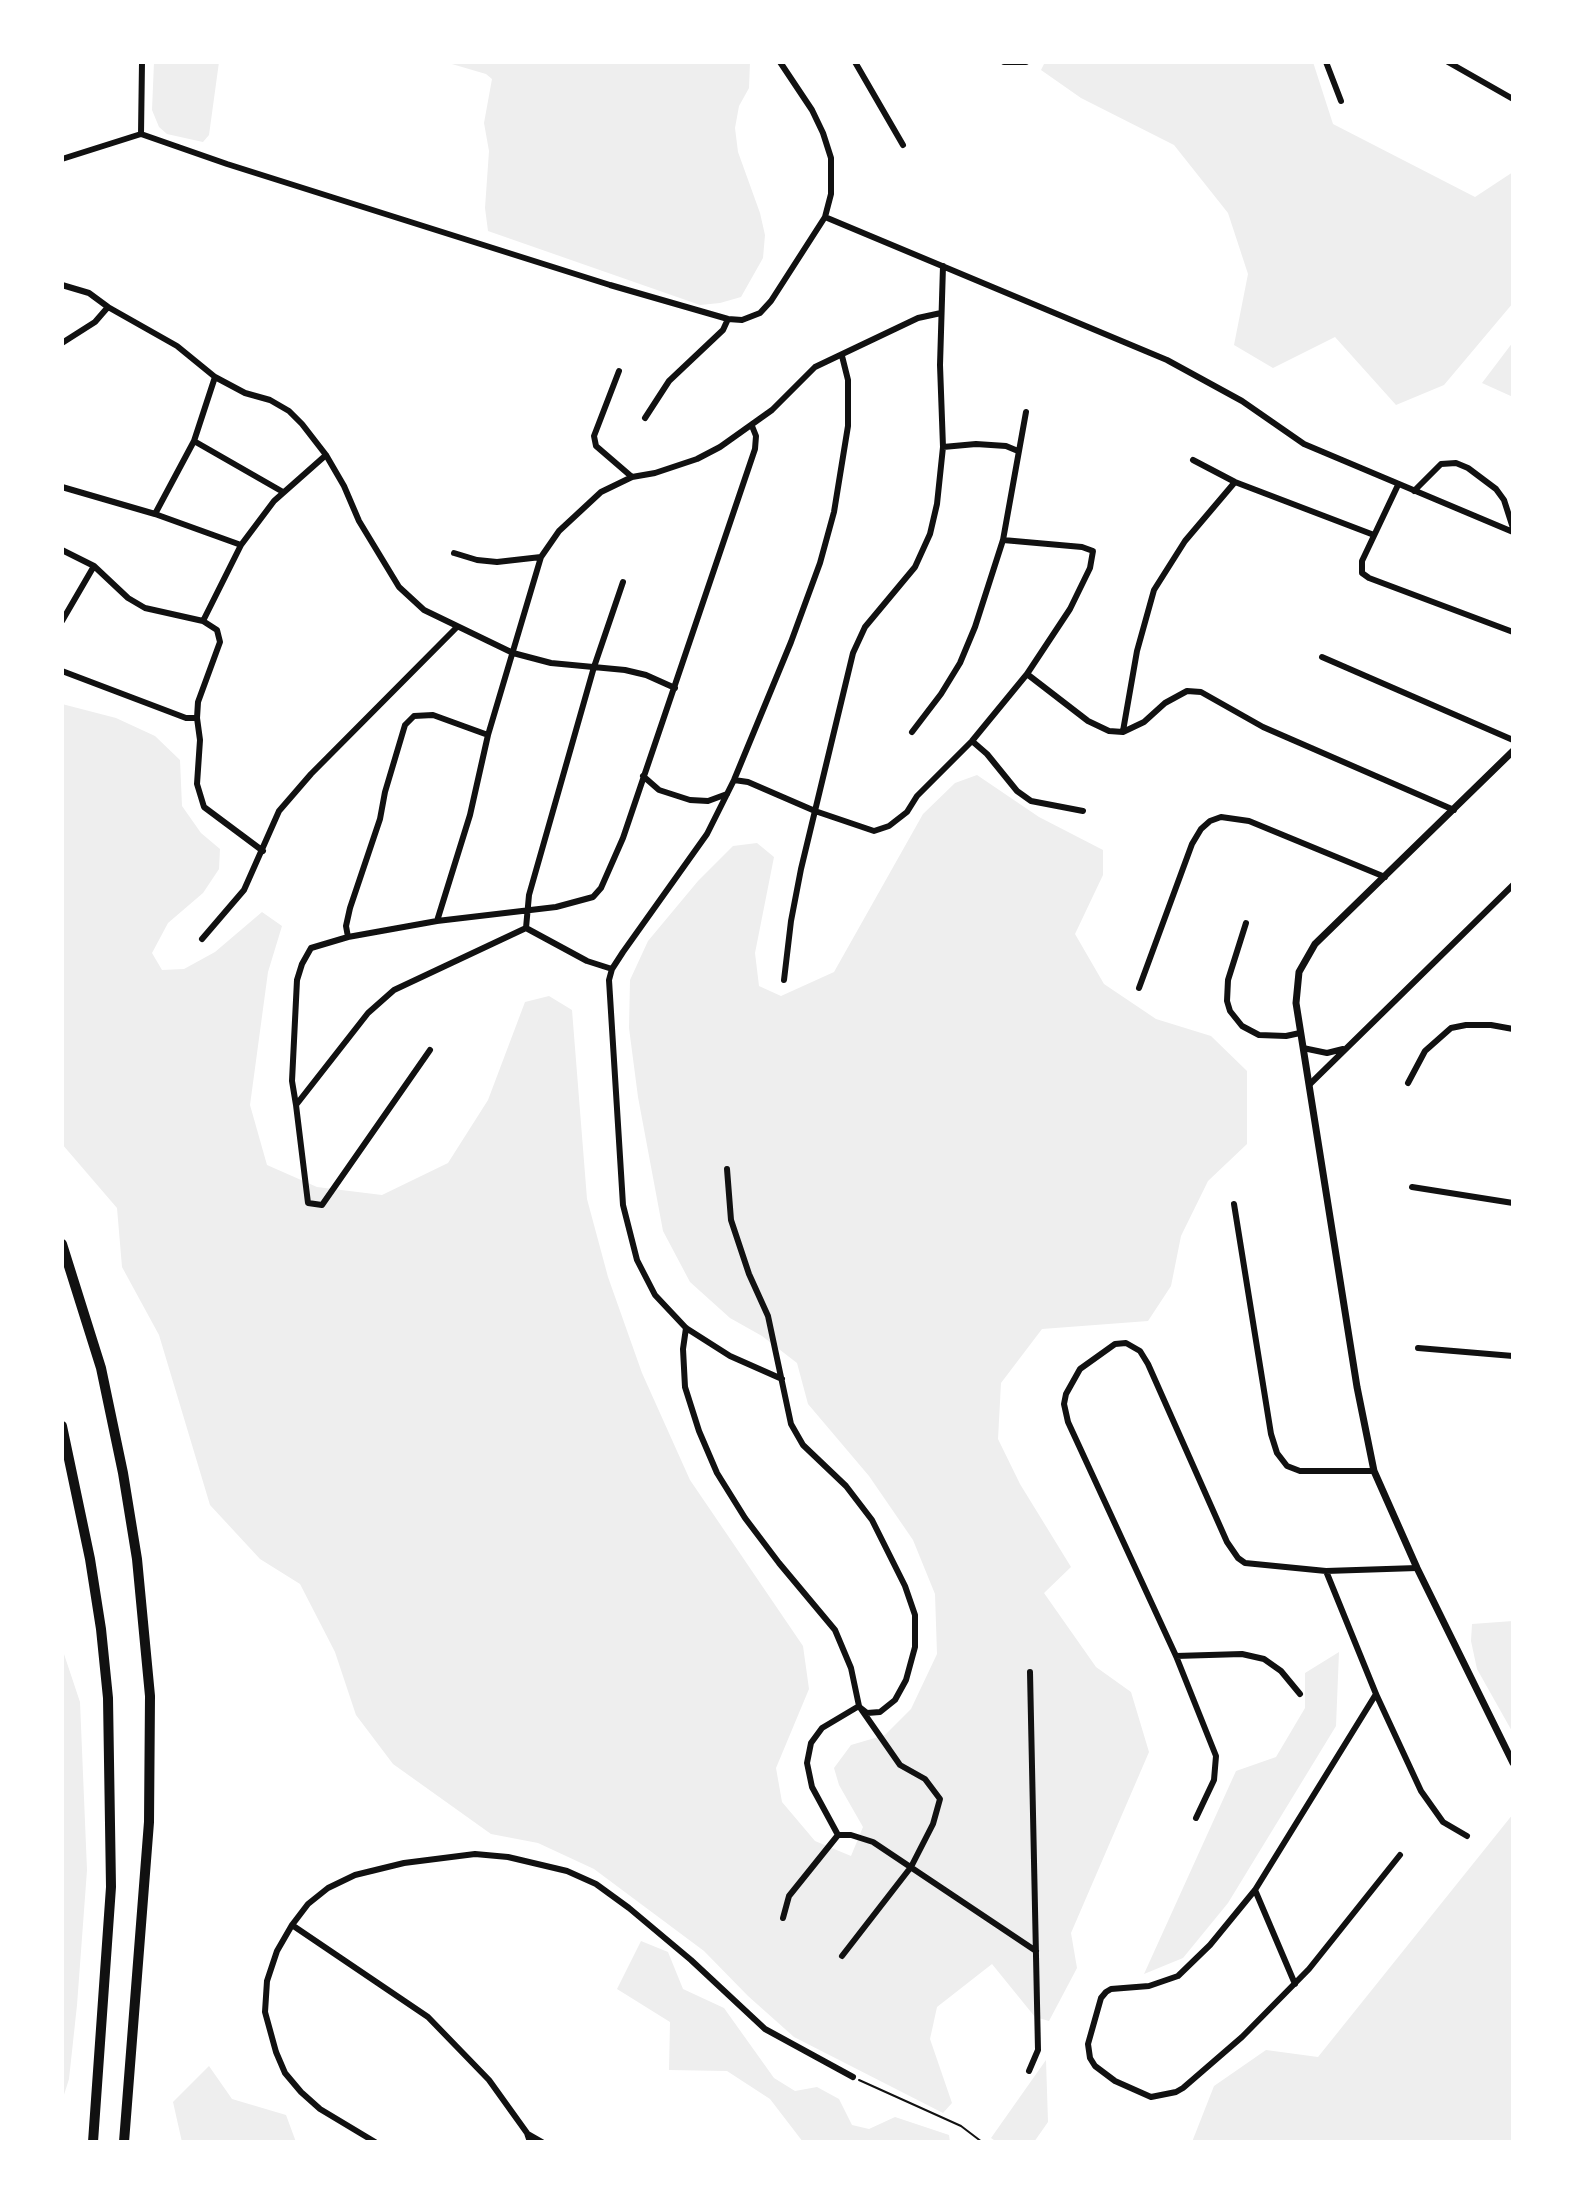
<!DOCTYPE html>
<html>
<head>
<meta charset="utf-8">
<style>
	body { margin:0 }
	#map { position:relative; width:1575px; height:2204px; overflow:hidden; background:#fff; font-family:Manrope,sans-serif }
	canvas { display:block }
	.frame { position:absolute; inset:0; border:64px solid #fff; pointer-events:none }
</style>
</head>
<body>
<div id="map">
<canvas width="1575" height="2204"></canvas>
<div class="frame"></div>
</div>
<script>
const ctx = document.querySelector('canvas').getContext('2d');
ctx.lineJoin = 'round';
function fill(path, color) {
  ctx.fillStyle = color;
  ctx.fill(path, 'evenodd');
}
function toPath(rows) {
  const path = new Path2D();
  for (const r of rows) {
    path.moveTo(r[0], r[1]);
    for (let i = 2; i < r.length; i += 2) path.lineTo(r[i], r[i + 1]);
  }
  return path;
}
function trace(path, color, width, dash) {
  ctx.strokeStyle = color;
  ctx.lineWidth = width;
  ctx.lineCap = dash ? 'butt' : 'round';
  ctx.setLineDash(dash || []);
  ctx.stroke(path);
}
fill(toPath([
	[154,62,219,62,209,135,203,142,167,134,159,127,152,110],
	[445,62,750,62,749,88,739,106,735,128,738,152,760,213,765,235,763,258,741,297,720,303,700,305,488,231,485,208,489,151,484,123,492,79,486,74],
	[1045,62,1313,62,1333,124,1475,197,1513,172,1513,303,1444,385,1396,405,1335,337,1273,368,1234,345,1248,274,1228,213,1174,145,1081,98,1041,70],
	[1513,342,1513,397,1482,383],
	[62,704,116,718,155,736,180,760,182,806,201,833,220,849,219,869,203,893,168,923,152,953,162,970,184,969,215,952,262,912,282,926,268,972,250,1105,267,1165,317,1187,382,1195,448,1163,488,1100,525,1002,549,996,572,1010,587,1199,608,1277,642,1373,690,1480,803,1646,809,1689,776,1768,782,1802,815,1841,851,1856,863,1827,839,1785,834,1768,851,1745,885,1735,911,1709,937,1654,935,1594,913,1540,869,1476,808,1404,797,1363,762,1336,730,1318,690,1282,663,1231,638,1097,629,1028,630,980,648,941,698,881,733,846,757,843,774,857,755,953,759,986,781,996,834,972,923,814,955,783,977,775,1039,817,1103,850,1103,875,1075,934,1104,984,1156,1019,1211,1036,1247,1071,1247,1144,1208,1181,1181,1236,1171,1286,1148,1321,1042,1329,1001,1383,998,1439,1020,1484,1071,1567,1044,1593,1096,1667,1131,1692,1149,1752,1071,1933,1077,1968,1049,2021,1035,2017,992,1964,937,2007,930,2039,952,2103,943,2113,794,2037,748,1996,704,1951,594,1869,538,1843,491,1834,393,1764,356,1715,335,1652,300,1584,260,1559,210,1505,159,1335,122,1267,117,1208,62,1144],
	[1513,1621,1513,1733,1477,1669,1471,1641,1472,1624],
	[62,1648,80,1702,87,1870,77,2005,69,2079,62,2101],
	[1339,1652,1336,1726,1228,1903,1183,1958,1144,1974,1236,1771,1276,1757,1305,1708,1305,1673],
	[1513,1814,1513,2142,1192,2142,1214,2086,1266,2050,1318,2057],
	[641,1941,668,1952,683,1989,724,2008,774,2078,795,2091,817,2087,839,2099,852,2125,869,2129,895,2117,949,2135,950,2142,803,2142,770,2099,727,2071,669,2070,670,2022,617,1989],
	[1046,2060,1048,2122,1034,2142,997,2142,991,2138],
	[209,2066,232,2099,286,2115,296,2142,182,2142,173,2102]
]), '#eee');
trace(toPath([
	[859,2080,961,2126,982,2142]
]), '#111', 2);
trace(toPath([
	[855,62,903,145],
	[1004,62,1026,62],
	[1326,62,1341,101],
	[1448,62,1513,99],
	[141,134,142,62],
	[62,159,141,134,227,164,610,285,728,319,742,320,760,313,771,301,825,217,831,194,831,158,823,133,812,110,780,62],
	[825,217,1167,360,1242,401,1304,444,1513,532],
	[62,285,89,293,108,307,95,322,62,343],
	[108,307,177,346,215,377,245,393,270,400,289,411,302,424,326,455,344,486,359,521,399,587,424,610,513,653,551,663,625,670,646,675,675,688],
	[619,371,594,436,596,446,632,477],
	[645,418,669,381,723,330,728,319],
	[194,441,283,492],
	[943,447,976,444,1006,446,1018,451],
	[1193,460,1235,482,1374,535],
	[1398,485,1362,561,1362,573,1369,578,1513,632],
	[62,487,155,514,241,545],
	[1414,491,1441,464,1456,463,1468,468,1496,489,1504,500,1513,528],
	[155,514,194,441,215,377],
	[62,550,94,566,128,598,145,608,203,621,217,630,220,642,198,702,197,718,200,740,197,784,204,807,263,851],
	[454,553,477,560,497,562,541,557],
	[62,621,94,566],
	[203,621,241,545,274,501,326,455],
	[1322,657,1513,740],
	[62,671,186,718,197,718],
	[1027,674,1088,721,1109,731,1123,732,1144,722,1165,703,1187,691,1201,692,1263,727,1454,810],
	[1123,731,1137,651,1154,590,1185,541,1235,482],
	[912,732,941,694,960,663,975,627,1003,540,1026,412],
	[972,741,987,754,1017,791,1031,801,1083,811],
	[643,776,659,790,690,800,708,801,727,794],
	[734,780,748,782,815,811,874,831,889,826,907,812,917,796,972,741,1027,674,1070,609,1090,568,1093,551,1082,547,1003,540],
	[437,921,470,815,488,735,541,557,559,531,601,492,632,477,655,473,697,459,720,447,772,410,815,367,918,318,941,313],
	[1246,923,1228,980,1227,1001,1230,1011,1242,1026,1259,1035,1286,1036,1300,1033],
	[526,928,529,895,594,667,623,582],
	[348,937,346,926,350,908,380,819,385,792,405,725,414,716,433,715,488,735],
	[202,939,244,890,279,811,311,774,457,627],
	[784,980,791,921,801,869,853,653,865,627,915,567,930,534,937,504,943,447,940,365,943,266],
	[1139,988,1192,844,1201,829,1210,821,1221,817,1249,821,1385,877],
	[1303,1048,1327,1053,1343,1049],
	[430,1050,322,1205,308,1203,296,1105,368,1013,394,990,526,928,587,961,612,969],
	[1408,1083,1425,1051,1451,1028,1466,1025,1491,1025,1513,1029],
	[1310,1084,1513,885],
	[296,1105,292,1081,297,980,302,964,311,948,348,937,437,921,556,907,593,897,601,888,623,838,755,449,756,436,752,426],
	[727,1169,731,1220,749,1274,768,1316,791,1424,803,1445,846,1486,872,1520,905,1586,915,1615,915,1647,906,1680,895,1700,880,1712,867,1713,862,1709],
	[1412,1187,1513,1203],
	[1234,1204,1271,1434,1277,1453,1287,1466,1300,1471,1374,1471],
	[686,1328,683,1349,685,1387,699,1431,717,1473,745,1518,779,1563,835,1630,851,1668,859,1706,900,1765,925,1779,940,1799,933,1824,911,1867,842,1956],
	[1418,1348,1513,1356],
	[782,1379,730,1356,686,1328,655,1295,637,1260,623,1205,609,980,612,969,623,952,707,834,734,780,791,642,820,563,834,512,848,426,848,380,842,356],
	[1326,1571,1376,1694,1421,1791,1443,1822,1467,1836],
	[1176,1656,1242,1654,1264,1659,1281,1671,1300,1694],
	[1376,1694,1255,1890,1210,1945,1178,1976,1149,1986,1111,1989,1106,1992,1101,1998,1088,2044,1090,2058,1095,2066,1115,2081,1151,2097,1176,2092,1183,2088,1242,2037,1309,1969,1400,1855],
	[1196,1818,1214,1780,1216,1756,1176,1656,1068,1422,1064,1404,1066,1394,1080,1369,1115,1344,1126,1343,1140,1351,1148,1364,1227,1542,1238,1558,1245,1563,1326,1571,1417,1568],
	[838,1835,812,1787,807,1763,811,1743,822,1728,859,1706],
	[1255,1890,1295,1984],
	[783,1918,789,1896,838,1835,851,1835,873,1842,1036,1951],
	[292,1925,428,2017,489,2080,527,2133,530,2142],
	[1029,2071,1038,2050,1030,1672],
	[528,2134,542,2142],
	[375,2142,320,2109,301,2092,285,2073,276,2052,265,2012,267,1981,277,1951,292,1925,308,1904,328,1888,355,1875,404,1863,475,1854,508,1857,567,1871,596,1884,629,1908,691,1960,765,2029,853,2077]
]), '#111', 6);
trace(toPath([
	[1513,751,1315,944,1299,972,1296,1003,1357,1387,1374,1471,1417,1568,1513,1763]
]), '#111', 7);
trace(toPath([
	[62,1244,101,1368,123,1473,137,1559,150,1696,149,1822,124,2142],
	[62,1426,90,1559,101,1629,108,1698,111,1887,93,2142]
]), '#111', 10);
</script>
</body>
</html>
